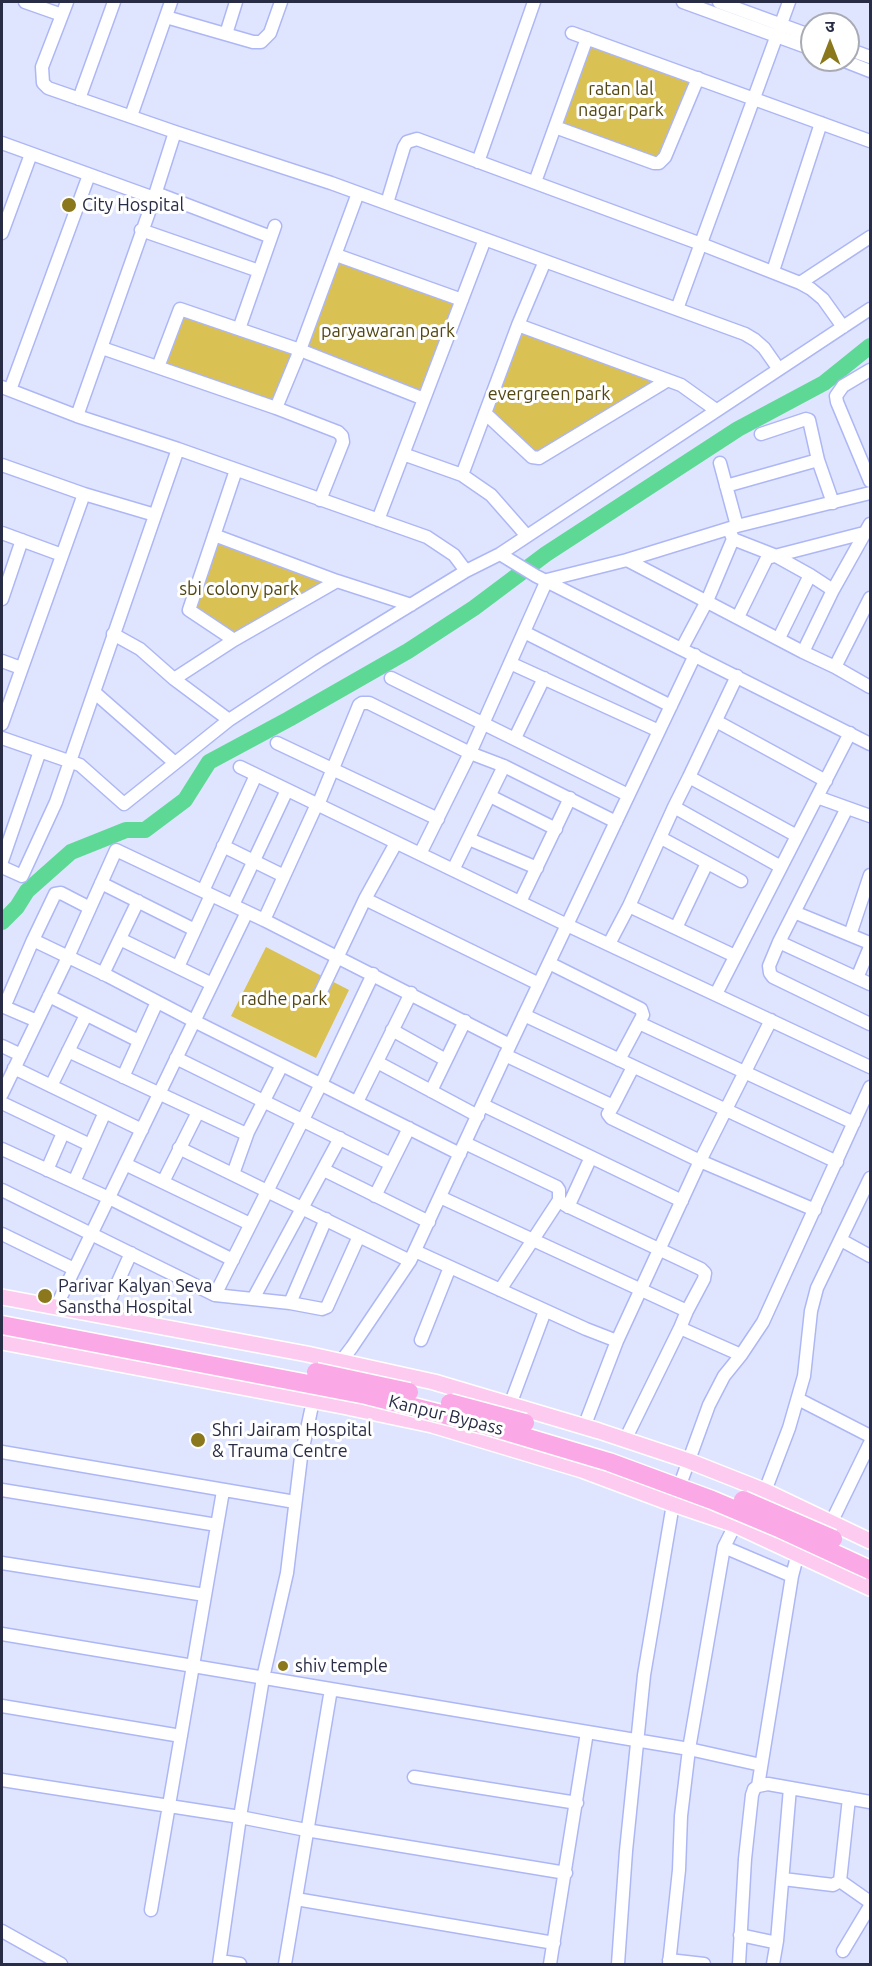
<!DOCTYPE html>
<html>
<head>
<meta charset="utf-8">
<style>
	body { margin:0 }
	#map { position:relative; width:872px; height:1966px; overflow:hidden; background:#e0e5ff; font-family:Ubuntu,"Noto Sans Devanagari",sans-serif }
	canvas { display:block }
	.frame { position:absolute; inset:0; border:3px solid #282c44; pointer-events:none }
	.north { position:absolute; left:800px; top:12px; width:60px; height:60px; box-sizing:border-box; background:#fff; border:2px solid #a9abb4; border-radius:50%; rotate:0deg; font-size:16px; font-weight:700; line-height:24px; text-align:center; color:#282c44 }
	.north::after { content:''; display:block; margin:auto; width:21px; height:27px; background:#8b781d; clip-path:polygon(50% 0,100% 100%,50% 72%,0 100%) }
</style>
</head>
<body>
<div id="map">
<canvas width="872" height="1966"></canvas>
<div class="frame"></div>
<div class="north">उ</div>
</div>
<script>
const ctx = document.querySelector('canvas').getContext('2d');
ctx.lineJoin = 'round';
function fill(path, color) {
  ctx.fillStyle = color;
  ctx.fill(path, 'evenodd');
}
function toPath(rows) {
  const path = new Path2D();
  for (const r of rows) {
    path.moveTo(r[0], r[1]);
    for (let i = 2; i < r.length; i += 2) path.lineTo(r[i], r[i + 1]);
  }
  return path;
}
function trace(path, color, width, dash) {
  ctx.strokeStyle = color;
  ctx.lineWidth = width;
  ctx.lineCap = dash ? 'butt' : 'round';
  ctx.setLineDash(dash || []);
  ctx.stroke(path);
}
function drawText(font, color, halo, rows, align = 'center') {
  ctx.font = font + ' Ubuntu,sans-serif';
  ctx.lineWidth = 6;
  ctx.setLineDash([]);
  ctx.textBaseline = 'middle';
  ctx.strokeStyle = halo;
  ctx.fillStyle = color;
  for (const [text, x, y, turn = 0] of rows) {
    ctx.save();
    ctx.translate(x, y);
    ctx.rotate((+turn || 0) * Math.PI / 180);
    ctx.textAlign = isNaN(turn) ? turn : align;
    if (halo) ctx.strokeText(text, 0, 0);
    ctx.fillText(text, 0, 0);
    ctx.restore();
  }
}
fill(toPath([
	[587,38,696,77,660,162,556,125],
	[335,258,462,302,425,401,300,352],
	[180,310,300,350,276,408,158,367],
	[519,327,668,381,544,460,486,413],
	[214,535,334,578,234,642,189,611],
	[266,947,349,990,316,1058,231,1016]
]), '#dac153');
trace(toPath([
	[2,922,17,907,27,891,71,852,126,830,145,830,185,800,209,762,289,719,408,651,474,608,546,554,738,429,824,383,870,346]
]), '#5dd995', 16);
const minor = toPath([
	[25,2,62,15],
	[67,2,42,67,43,83,48,88,175,132,331,183,745,334,755,340,764,348,778,368],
	[683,2,812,49],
	[719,2,812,36],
	[166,17,253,42,261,42,270,33,281,2],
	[572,33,870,141],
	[226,34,236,2],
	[848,49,870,57],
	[842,60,870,71],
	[79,99,114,2],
	[131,116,171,2],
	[555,127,654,163,659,163,665,157,698,78],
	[2,143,154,198],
	[478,162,534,2],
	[535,182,587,38],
	[156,193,271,237],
	[387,203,404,147,407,142,417,139,701,244,800,283,811,289,823,299,843,327],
	[141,230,259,271],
	[2,233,31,154],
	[335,256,339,256,462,300],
	[773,271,821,123],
	[800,283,870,237],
	[677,309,789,2],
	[518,325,681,385,716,410],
	[239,329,275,226],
	[102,348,276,408,338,432,342,436,343,442,320,500],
	[158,367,180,309,300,350,424,399],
	[870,370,843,386,836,396,837,402,870,481],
	[2,387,77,416,178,449,427,537,454,555,466,571],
	[10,390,89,175],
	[276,408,300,350,358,193],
	[485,413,532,457,539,458,668,380],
	[77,416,154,198,175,132],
	[761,434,806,419,809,420,818,460,833,503],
	[403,454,462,475,491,495,527,536],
	[720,463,737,526],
	[2,465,84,494,155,515],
	[236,470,189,610,234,640,337,581],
	[462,475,518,325,545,261],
	[726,486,818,460],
	[378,520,485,239],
	[729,529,733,539,774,555,810,575,833,590],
	[2,533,62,555],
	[214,535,337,581,411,605],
	[500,554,536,576,870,744],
	[627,560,803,652,835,667,870,687],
	[2,599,22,540],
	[738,617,767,558,864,533],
	[524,632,671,706],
	[113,634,140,649,174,679,229,720],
	[779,638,810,575],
	[682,648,707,601,733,539],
	[803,652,833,590,870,524],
	[2,661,21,668],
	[510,663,659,731],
	[835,667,870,598],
	[737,676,689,777,797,836],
	[391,678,628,795],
	[174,679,234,640],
	[94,692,175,763],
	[716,721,826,781],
	[2,724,84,494],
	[850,733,817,797,870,816],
	[2,738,80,765,124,804,229,720,319,661,466,571,500,554,870,309],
	[515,738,544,678],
	[277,743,438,819],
	[240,767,567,925,870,1067],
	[689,777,674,807,781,867],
	[490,796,556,829],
	[317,804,264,920,510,1045],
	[318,805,359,705,362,703,369,703,470,753,547,580,627,560,737,526,870,493],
	[674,807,629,906,735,956],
	[847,808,779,942,769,966,770,973,773,977,870,1024],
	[661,838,741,881],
	[469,839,537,868],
	[223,846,284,876],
	[420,854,470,753,504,766,616,822],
	[2,861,40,751],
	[2,867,22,876,56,802,178,449],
	[453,870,504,766],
	[101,883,195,930],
	[203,891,256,775],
	[365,899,396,843],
	[520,902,570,798],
	[233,905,287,790],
	[794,912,867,942,870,947,857,978],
	[676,928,707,863],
	[850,935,870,875],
	[120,939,212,984],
	[33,940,55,894,61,893,90,908],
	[779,942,870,984],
	[609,944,629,906],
	[549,963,641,1009,643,1015,619,1060],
	[178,967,211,895],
	[103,974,138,901],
	[716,994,817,797],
	[49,996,139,1041],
	[318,998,365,899,539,984],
	[2,1006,37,1021],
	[4,1007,33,940,108,976,194,1021,460,1154],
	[524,1015,837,1162],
	[639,1023,854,1123],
	[392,1030,446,1060],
	[2,1046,21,1055],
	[68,1051,244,1133,248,1132],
	[505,1055,613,1106,608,1114,611,1118,700,1161,771,1020],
	[176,1058,391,1164],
	[377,1062,478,1116],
	[14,1068,142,1130],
	[123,1077,157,1002],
	[51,1086,86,1015],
	[431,1091,465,1021],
	[2,1094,68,957,116,850,264,920],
	[357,1102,411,993],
	[2,1103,90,1145],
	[483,1105,682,1201],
	[613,1106,633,1067],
	[465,1143,557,1187,559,1190,559,1200,565,1205,701,1269,705,1273,704,1279,687,1311],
	[179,1148,410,1261],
	[2,1149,109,1198,233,1260],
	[125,1164,250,1224],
	[47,1170,63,1133],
	[324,1170,429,1222],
	[233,1174,248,1132,282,1065],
	[74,1182,105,1112],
	[163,1182,198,1112],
	[2,1190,215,1295,321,1084,373,974],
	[375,1196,409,1128],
	[440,1197,687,1311,680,1328,741,1355],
	[568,1207,591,1157],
	[2,1234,74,1269],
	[841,1240,870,1256],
	[415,1251,586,1329,617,1341],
	[500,1290,559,1200],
	[215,1295,290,1303,322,1309,327,1307,359,1236],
	[253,1299,340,1138],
	[290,1303,326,1219],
	[108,1304,131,1253],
	[56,1307,247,912],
	[421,1340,450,1267],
	[336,1368,352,1347,410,1261,510,1045,695,655],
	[798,1399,870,1436],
	[510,1405,545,1311],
	[584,1427,617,1341,700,1161,815,1210],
	[625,1440,680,1328],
	[2,1452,295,1502],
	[2,1490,217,1525],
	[765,1491,789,1428,804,1376,811,1311,817,1288,870,1178],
	[831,1523,870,1443],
	[724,1547,792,1576],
	[2,1563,205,1595],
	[2,1634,689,1749,761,1765],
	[2,1706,181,1736],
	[414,1777,577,1803],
	[2,1780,240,1817,306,1830,566,1873],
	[758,1786,792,1576,798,1553],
	[783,1879,833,1885,840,1881,849,1798],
	[840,1881,870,1902],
	[296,1899,554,1943],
	[151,1910,223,1491],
	[2,1931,61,1964],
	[740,1935,773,1942,777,1941,790,1788],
	[843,1951,870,1906],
	[669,1960,704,1964],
	[220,1961,240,1964],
	[219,1964,240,1817,263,1678,287,1573,301,1457,313,1401,318,1394],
	[285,1964,331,1689],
	[550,1964,587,1732],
	[618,1964,626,1851,644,1675,673,1504,709,1405,724,1376,741,1355,763,1322,870,1087],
	[669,1964,679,1870,681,1816,689,1749,724,1547,735,1525],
	[739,1964,745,1859,752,1795,754,1789,758,1786,768,1784,870,1802],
	[773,1964,777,1941]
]);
const major = toPath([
	[2,1297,307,1354,434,1382,599,1431,689,1461,765,1491,870,1541],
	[2,1342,342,1406,432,1425,582,1470,673,1504,735,1525,870,1588]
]);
trace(minor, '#adb7f5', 15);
trace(major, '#fff', 18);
trace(minor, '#fff', 12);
trace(major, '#fdcbf0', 15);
const highwayBridge = toPath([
	[2,1325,366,1395,485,1425,609,1462,712,1500,781,1529,870,1570],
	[316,1372,409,1392],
	[450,1403,525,1423],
	[743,1500,833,1539]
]);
trace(highwayBridge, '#fff', 21, []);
trace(highwayBridge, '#fba9e6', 18);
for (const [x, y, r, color] of [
	[69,205,8,"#8b781d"],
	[45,1296,8,"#8b781d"],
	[198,1440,8,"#8b781d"],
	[283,1666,6,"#8b781d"]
]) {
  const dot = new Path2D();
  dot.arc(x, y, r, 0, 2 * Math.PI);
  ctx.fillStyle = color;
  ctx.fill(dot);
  trace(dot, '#fff', 2);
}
drawText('18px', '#524712', '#fff', [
	["ratan lal",621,89],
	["nagar park",621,110],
	["paryawaran park",388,331],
	["evergreen park",549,394],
	["sbi colony park",239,589],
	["radhe park",284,999]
]);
drawText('18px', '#282c44', '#fff', [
	["City Hospital",82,205],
	["Parivar Kalyan Seva",58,1286],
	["Sanstha Hospital",58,1307],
	["Shri Jairam Hospital",212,1430],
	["& Trauma Centre",212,1451],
	["shiv temple",295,1666]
], 'left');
drawText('18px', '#282c44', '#fff', [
	["Kanpur Bypass",446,1415,14]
]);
</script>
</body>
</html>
